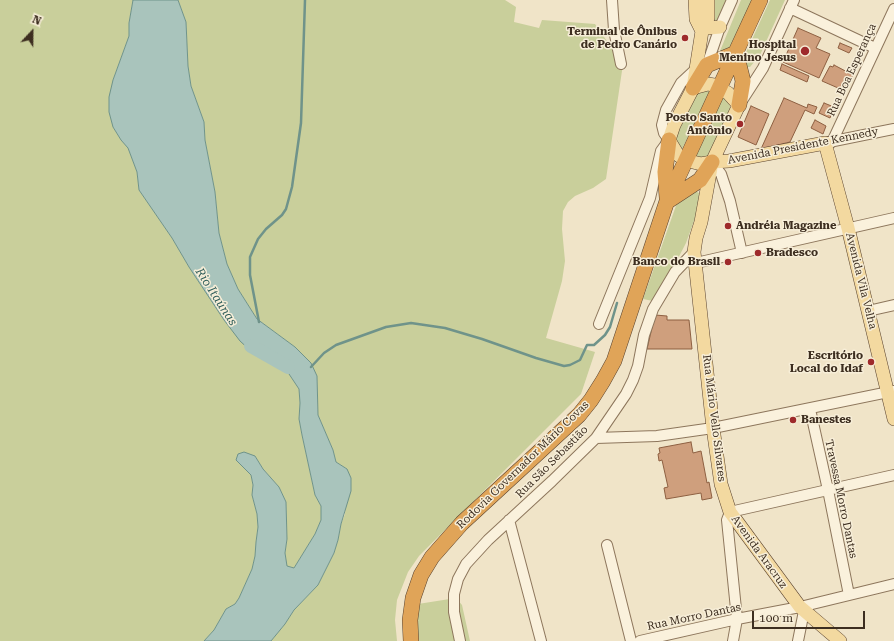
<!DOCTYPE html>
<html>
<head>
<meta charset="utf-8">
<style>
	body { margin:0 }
	#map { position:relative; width:894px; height:641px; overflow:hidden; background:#f0e4c8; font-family:"Roboto Serif",serif }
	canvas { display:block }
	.north { position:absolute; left:12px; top:12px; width:40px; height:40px; -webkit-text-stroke:3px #f7eed8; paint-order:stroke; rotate:22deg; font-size:11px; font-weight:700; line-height:16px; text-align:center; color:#3d2e20 }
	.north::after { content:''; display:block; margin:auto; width:14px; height:18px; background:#3d2e20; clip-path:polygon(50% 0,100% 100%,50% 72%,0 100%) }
	.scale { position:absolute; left:752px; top:611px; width:113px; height:18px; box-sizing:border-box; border:2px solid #3d2e20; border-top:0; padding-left:5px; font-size:12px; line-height:14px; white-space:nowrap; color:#3d2e20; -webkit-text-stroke:3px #f7eed8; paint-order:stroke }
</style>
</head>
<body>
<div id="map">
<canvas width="894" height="641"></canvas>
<div class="north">N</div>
<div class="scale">100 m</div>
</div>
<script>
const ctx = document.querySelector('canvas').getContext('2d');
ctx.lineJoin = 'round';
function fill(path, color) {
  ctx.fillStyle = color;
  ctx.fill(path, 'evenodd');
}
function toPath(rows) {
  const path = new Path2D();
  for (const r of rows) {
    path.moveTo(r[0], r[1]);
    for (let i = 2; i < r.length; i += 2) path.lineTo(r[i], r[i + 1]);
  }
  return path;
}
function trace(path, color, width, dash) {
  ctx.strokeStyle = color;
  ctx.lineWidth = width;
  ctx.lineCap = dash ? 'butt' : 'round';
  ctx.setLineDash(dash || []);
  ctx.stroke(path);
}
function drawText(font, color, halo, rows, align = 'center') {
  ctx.font = font + ' "Roboto Serif",serif';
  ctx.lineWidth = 3;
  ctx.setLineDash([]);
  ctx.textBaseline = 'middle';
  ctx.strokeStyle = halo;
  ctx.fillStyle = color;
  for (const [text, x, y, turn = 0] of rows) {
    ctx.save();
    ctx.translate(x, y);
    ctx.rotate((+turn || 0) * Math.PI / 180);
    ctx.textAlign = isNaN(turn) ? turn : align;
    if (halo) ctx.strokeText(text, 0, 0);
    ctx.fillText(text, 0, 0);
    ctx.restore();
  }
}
fill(toPath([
	[0,0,133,0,129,23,129,36,113,80,113,127,121,140,128,147,137,172,139,190,172,238,189,267,224,320,252,352,270,355,287,371,299,389,300,403,299,419,302,435,315,495,321,506,321,520,315,534,294,568,286,566,285,553,287,539,286,502,279,487,263,469,255,456,236,460,251,475,253,485,252,495,257,514,258,527,256,542,255,556,252,569,239,598,235,604,226,609,214,630,204,641,0,641],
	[178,0,505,0,516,7,514,22,539,28,542,20,595,24,623,64,606,179,593,188,575,196,568,202,563,211,562,229,565,261,562,281,546,338,595,352,581,394,419,556,408,572,397,600,395,620,397,641,271,641,285,624,294,610,318,585,334,553,338,540,341,524,345,514,347,469,336,462,333,450,318,415,317,376,295,347,257,319,238,289,227,264,219,233,215,192,205,140,204,122,191,86,188,66,186,22],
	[713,0,727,0,717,21,714,20,713,18],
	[741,0,752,0,729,49,720,55,720,51],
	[770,0,785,0,760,55,750,67,745,67,743,59],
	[708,90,710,92,681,151,674,138,696,92],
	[723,97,728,101,730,106,730,110,707,158,694,158],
	[696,191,703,196,686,243,673,268,653,301,643,299,678,200],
	[456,598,462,605,470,641,415,641,418,604]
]), '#c9cf9b');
const water = toPath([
	[133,0,178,0,186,22,188,66,191,86,204,122,205,140,215,192,219,233,227,264,238,289,257,319,295,347,311,363,317,376,318,415,333,450,336,462,347,469,351,478,351,491,341,524,338,540,334,553,318,585,294,610,285,624,271,641,204,641,214,630,226,609,235,604,239,598,252,569,255,556,256,542,258,527,257,514,252,495,253,485,251,475,236,460,238,454,244,452,255,456,263,469,279,487,286,502,287,539,285,553,287,566,294,568,315,534,321,520,321,506,315,495,302,435,299,419,300,403,299,389,287,371,270,355,252,352,240,341,224,320,189,267,172,238,139,190,137,172,128,148,121,140,113,127,109,112,109,97,113,80,129,36,129,23,133,0]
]);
fill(water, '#a9c4bc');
trace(water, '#6f938a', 1);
trace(toPath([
	[259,322,250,275,250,257,258,239,266,229,282,215,286,209,292,187,301,123,305,0],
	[311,367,324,353,336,345,386,327,411,323,445,328,482,339,536,358,564,366,570,365,580,360,587,345,594,345,605,335,610,327,617,303]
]), '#6f938a', 2.5);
trace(toPath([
	[251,346,288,367]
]), '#a9c4bc', 14);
const building = toPath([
	[798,28,821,38,816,48,830,54,819,78,783,62,798,28],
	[840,43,852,48,849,53,838,48,840,43],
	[782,64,809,76,807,82,780,70,782,64],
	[834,65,853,75,845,91,822,81,830,66,833,67,834,65],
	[784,98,807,108,808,104,817,107,814,114,805,110,790,142,761,149,784,98],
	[824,103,834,107,830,118,819,113,824,103],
	[751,106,769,114,756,145,738,137,751,106],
	[815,120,826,126,823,134,811,128,815,120],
	[655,315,667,316,667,320,689,320,692,349,647,349,655,315],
	[691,442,693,453,701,451,707,483,709,482,712,498,702,500,701,493,666,499,664,488,668,487,662,460,659,461,658,454,660,453,659,448,691,442]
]);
fill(building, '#cf9f7d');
trace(building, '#8d5f41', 1);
const minor = toPath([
	[612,0,614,30,621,64],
	[790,8,875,48],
	[743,99,763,68,794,0],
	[829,142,894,129],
	[832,142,894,9],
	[712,162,721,174,730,201,742,253],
	[696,263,894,218],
	[868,311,894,305],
	[599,324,650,198,661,151,669,140,664,133,662,125,666,110,681,83,696,69,707,65,720,27,732,0],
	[810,409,828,490,849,595],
	[596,438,657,436,713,428,894,391],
	[509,520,541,641],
	[607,545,631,641],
	[460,641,454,612,454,594,458,579,466,564,488,540,552,481,596,438,626,394,633,380,638,366,644,335,653,309,675,272,694,252],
	[640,641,737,619,800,607,894,584],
	[733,641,737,619,727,520,730,512,894,475],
	[798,641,804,611]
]);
const major = toPath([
	[695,0,696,19,702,31],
	[708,0,708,18,702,31,693,88,674,125,669,140,678,155,685,160,701,164,712,162,729,161,825,143,848,228,894,419],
	[704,26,709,28,720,27],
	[693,88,708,84,714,85,728,93,739,105,712,162,701,222,696,238,694,252,713,428,721,484,730,512,800,607,840,641]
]);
const highway = toPath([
	[736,53,743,81,739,105],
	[693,88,707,65,736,53],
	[667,198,665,172,669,140],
	[668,201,700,180,712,162],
	[411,641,410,620,413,598,421,575,432,557,462,523,579,415,591,400,603,381,614,361,667,201,760,0]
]);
trace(minor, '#8d765c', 12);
trace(major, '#5b4430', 14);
trace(highway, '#5b4430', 16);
trace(minor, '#faf1dc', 10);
trace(major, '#f3d9a0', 13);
trace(highway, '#e0a458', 15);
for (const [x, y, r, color] of [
	[685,38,4,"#9e2a2b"],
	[805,51,5,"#9e2a2b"],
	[740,124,4,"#9e2a2b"],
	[728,226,4,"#9e2a2b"],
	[758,253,4,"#9e2a2b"],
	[728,262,4,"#9e2a2b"],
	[871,362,4,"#9e2a2b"],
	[793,420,4,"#9e2a2b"]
]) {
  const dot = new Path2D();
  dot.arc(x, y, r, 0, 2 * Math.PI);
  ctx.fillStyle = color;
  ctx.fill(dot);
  trace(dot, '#f7eed8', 1.5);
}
drawText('bold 11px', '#3d2e20', '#f7eed8', [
	["Terminal de Ônibus",677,32],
	["de Pedro Canário",677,45],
	["Hospital",796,45],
	["Menino Jesus",796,58],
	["Posto Santo",732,118],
	["Antônio",732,131],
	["Andréia Magazine",736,226,"left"],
	["Bradesco",766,253,"left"],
	["Banco do Brasil",720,262],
	["Escritório",863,356],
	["Local do Idaf",863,369],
	["Banestes",801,420,"left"]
], 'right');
drawText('11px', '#3d2e20', '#f7eed8', [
	["Rua Boa Esperança",852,70,-65],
	["Avenida Presidente Kennedy",803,146,-11],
	["Avenida Vila Velha",861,281,76],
	["Rua Mário Vello Silvares",714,418,83],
	["Rua São Sebastião",552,462,-45],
	["Rodovia Governador Mário Covas",523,465,-44],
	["Travessa Morro Dantas",841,499,78],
	["Avenida Aracruz",759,552,54],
	["Rua Morro Dantas",694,617,-12]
]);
drawText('italic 12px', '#2f5d5a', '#f7eed8', [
	["Rio Itaúnas",216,297,57]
]);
</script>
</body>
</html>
